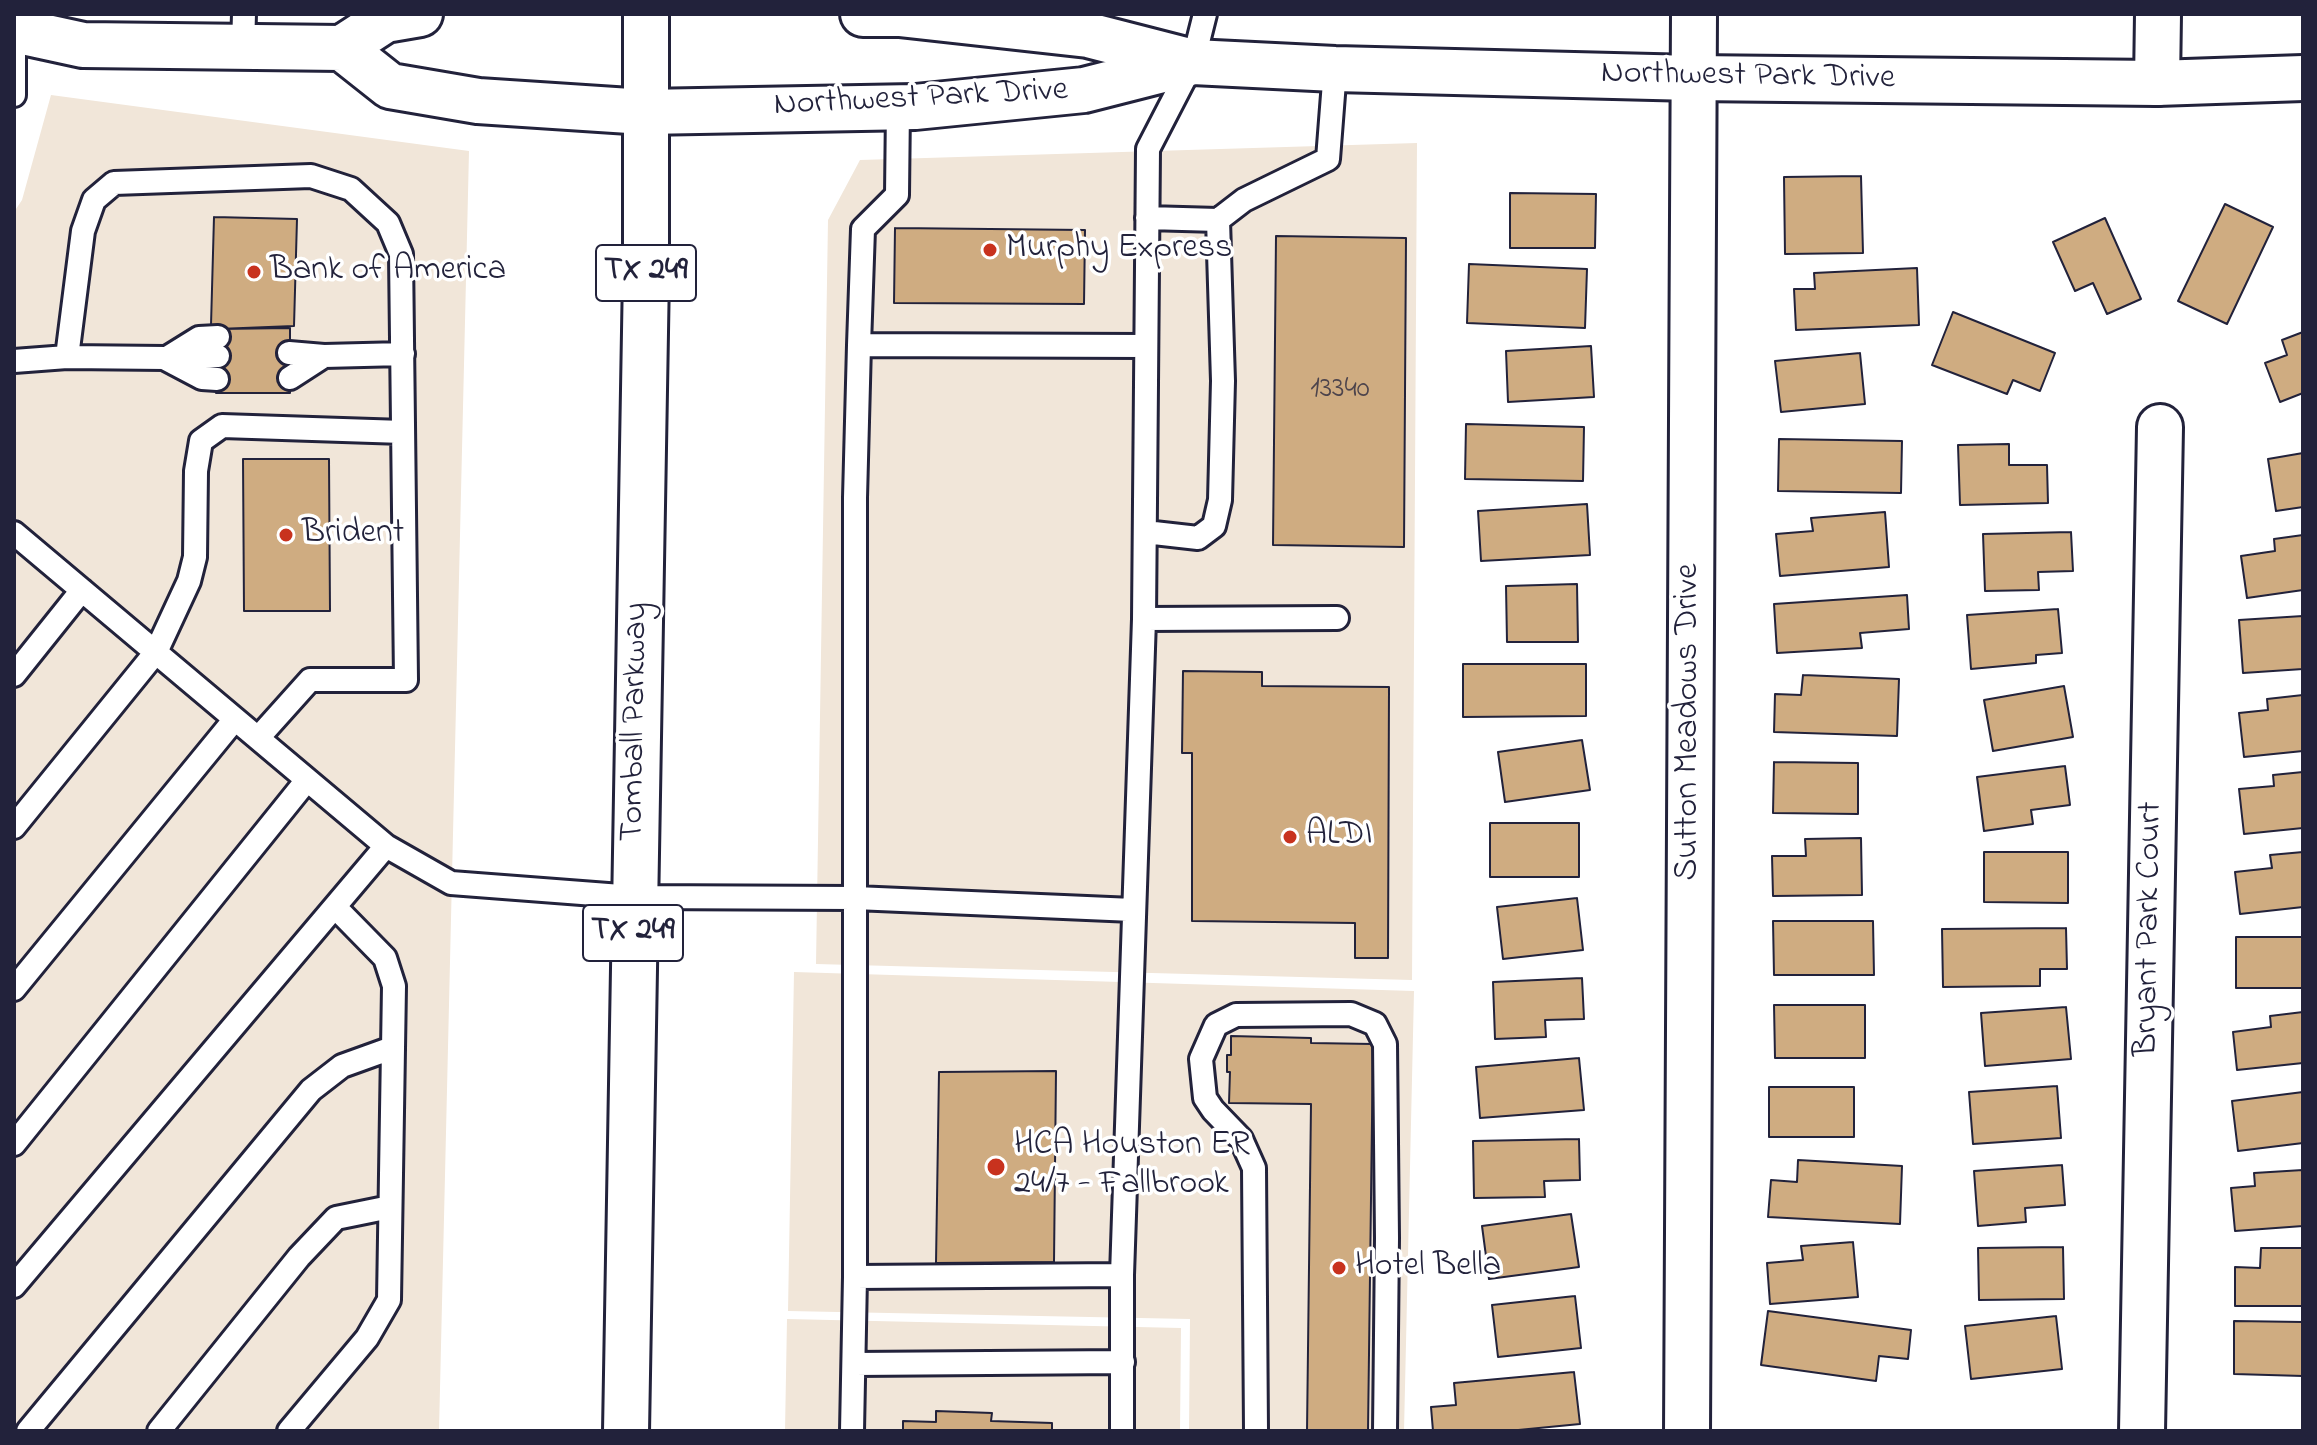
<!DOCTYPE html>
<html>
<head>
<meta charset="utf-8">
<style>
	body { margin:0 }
	#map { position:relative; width:2317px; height:1445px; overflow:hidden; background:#fff; font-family:"Indie Flower",sans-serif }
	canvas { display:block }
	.frame { position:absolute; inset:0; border:16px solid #22223b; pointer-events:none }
</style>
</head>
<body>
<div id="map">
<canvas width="2317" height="1445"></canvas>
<div class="frame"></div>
</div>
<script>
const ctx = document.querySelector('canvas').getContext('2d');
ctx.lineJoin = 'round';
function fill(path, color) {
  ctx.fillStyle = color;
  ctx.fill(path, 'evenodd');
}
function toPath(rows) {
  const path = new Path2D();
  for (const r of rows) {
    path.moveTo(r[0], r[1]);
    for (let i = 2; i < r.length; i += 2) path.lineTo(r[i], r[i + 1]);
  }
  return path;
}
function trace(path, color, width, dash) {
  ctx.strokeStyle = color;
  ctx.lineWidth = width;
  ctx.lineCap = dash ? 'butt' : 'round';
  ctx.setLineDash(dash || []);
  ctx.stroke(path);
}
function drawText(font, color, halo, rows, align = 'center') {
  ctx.font = font + ' "Indie Flower",sans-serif';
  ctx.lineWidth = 7;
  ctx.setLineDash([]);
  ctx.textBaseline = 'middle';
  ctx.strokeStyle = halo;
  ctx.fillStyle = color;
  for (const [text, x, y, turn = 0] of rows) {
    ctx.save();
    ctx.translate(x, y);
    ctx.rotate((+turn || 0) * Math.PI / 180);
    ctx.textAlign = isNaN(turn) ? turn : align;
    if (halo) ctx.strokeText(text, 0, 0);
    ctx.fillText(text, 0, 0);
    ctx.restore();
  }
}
fill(toPath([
	[51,95,469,151,439,1431,14,1431,14,212,22,200],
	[1417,143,1412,980,816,964,828,220,860,160],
	[794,972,1414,991,1404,1431,1189,1431,1190,1319,788,1311],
	[787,1319,1181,1328,1180,1431,785,1431]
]), '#f1e6d9');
const building = toPath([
	[1861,176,1863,253,1785,254,1784,177,1861,176],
	[1510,193,1596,194,1595,248,1510,248,1510,193],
	[2225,204,2273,227,2227,324,2178,301,2225,204],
	[214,217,297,219,294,326,218,329,211,325,214,217],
	[2105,218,2141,299,2107,314,2093,283,2075,291,2053,242,2105,218],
	[895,228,1085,230,1084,304,894,303,895,228],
	[1276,236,1406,238,1404,547,1273,545,1276,236],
	[1469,264,1587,269,1585,328,1467,323,1469,264],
	[1917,268,1919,325,1796,330,1794,289,1815,289,1814,273,1917,268],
	[1953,312,2055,353,2040,391,2013,380,2007,394,1932,365,1953,312],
	[290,328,290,393,216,393,218,329,290,328],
	[2303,332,2303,393,2280,402,2265,363,2287,355,2282,340,2303,332],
	[1591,346,1594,397,1508,402,1506,351,1591,346],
	[1860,353,1865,404,1781,412,1775,361,1860,353],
	[1466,424,1584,427,1583,481,1465,479,1466,424],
	[1779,439,1902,441,1901,493,1778,491,1779,439],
	[2009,444,2009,465,2047,465,2048,503,1960,505,1958,445,2009,444],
	[2303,453,2303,507,2276,511,2268,459,2303,453],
	[243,459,329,459,330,611,244,611,243,459],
	[1587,504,1590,555,1481,561,1478,511,1587,504],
	[1885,512,1889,567,1780,576,1776,534,1813,531,1811,518,1885,512],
	[2071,532,2073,571,2038,572,2039,590,1985,591,1983,534,2071,532],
	[2303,535,2303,590,2247,598,2241,556,2275,551,2274,539,2303,535],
	[1577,584,1578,642,1507,642,1506,586,1577,584],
	[1907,595,1909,629,1860,633,1862,648,1777,653,1774,604,1907,595],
	[2058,609,2062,653,2036,655,2036,663,1971,669,1967,615,2058,609],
	[2303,616,2303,669,2243,673,2239,620,2303,616],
	[1463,664,1586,664,1586,716,1463,717,1463,664],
	[1183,671,1262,672,1262,686,1389,687,1388,958,1355,958,1355,923,1192,921,1192,753,1182,753,1183,671],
	[1803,675,1899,679,1897,736,1774,732,1775,694,1801,695,1803,675],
	[2064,686,2073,737,1993,751,1984,700,2064,686],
	[2303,695,2303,751,2244,757,2239,713,2268,710,2267,699,2303,695],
	[1582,740,1590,790,1505,802,1498,752,1582,740],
	[1774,762,1858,763,1858,814,1773,813,1774,762],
	[2065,766,2070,805,2031,810,2033,824,1984,831,1977,777,2065,766],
	[2303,772,2303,828,2244,834,2239,789,2274,786,2273,775,2303,772],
	[1490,823,1579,823,1579,877,1490,877,1490,823],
	[1861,838,1862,895,1773,896,1772,856,1806,856,1805,839,1861,838],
	[1984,852,2068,852,2068,903,1984,902,1984,852],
	[2303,852,2303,907,2240,914,2235,872,2272,868,2270,855,2303,852],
	[1577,898,1583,950,1503,959,1497,907,1577,898],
	[1773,921,1873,921,1874,975,1774,975,1773,921],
	[2066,928,2067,969,2040,969,2040,986,1943,987,1942,929,2066,928],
	[2236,937,2303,937,2303,988,2236,988,2236,937],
	[1582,978,1584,1019,1545,1020,1546,1037,1495,1039,1493,982,1582,978],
	[1774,1005,1865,1005,1865,1058,1775,1058,1774,1005],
	[2066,1007,2071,1059,1985,1066,1981,1013,2066,1007],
	[2303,1012,2303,1063,2237,1070,2233,1032,2271,1027,2270,1016,2303,1012],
	[1231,1036,1311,1038,1311,1043,1373,1044,1368,1431,1307,1431,1311,1104,1229,1103,1230,1072,1227,1072,1227,1055,1231,1055,1231,1036],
	[1579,1058,1584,1110,1480,1118,1476,1067,1579,1058],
	[1056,1071,1054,1262,936,1263,939,1072,1056,1071],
	[2057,1086,2061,1138,1973,1144,1969,1092,2057,1086],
	[1769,1087,1854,1087,1854,1137,1769,1137,1769,1087],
	[2303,1092,2303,1143,2238,1151,2232,1101,2303,1092],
	[1579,1139,1580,1180,1544,1181,1545,1197,1474,1198,1473,1141,1579,1139],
	[1798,1160,1902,1166,1900,1224,1768,1217,1771,1180,1797,1182,1798,1160],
	[2062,1165,2065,1205,2025,1208,2026,1222,1978,1226,1974,1171,2062,1165],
	[2303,1170,2303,1226,2235,1231,2231,1188,2255,1186,2254,1173,2303,1170],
	[1571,1214,1579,1267,1489,1279,1482,1226,1571,1214],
	[1853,1242,1858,1297,1770,1304,1767,1263,1803,1260,1801,1246,1853,1242],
	[2063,1247,2064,1299,1979,1300,1978,1248,2063,1247],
	[2261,1248,2303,1248,2303,1306,2235,1306,2235,1267,2260,1268,2261,1248],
	[1575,1296,1581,1348,1498,1357,1492,1305,1575,1296],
	[1768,1311,1911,1330,1908,1359,1879,1356,1876,1381,1761,1365,1768,1311],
	[2056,1316,2062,1369,1971,1379,1965,1326,2056,1316],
	[2234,1321,2303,1322,2303,1376,2234,1374,2234,1321],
	[1574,1372,1580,1424,1508,1431,1433,1431,1431,1407,1456,1405,1454,1383,1574,1372],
	[936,1411,992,1413,991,1421,1052,1423,1052,1431,903,1431,903,1421,936,1422,936,1411]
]);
fill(building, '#cfac81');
trace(building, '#22223b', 2);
const service = toPath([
	[14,40,14,95],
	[243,47,244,14],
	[898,107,897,195,863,229,859,345,855,498,855,1277,1122,1275,1144,619,1148,149,1193,62,1205,14],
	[1147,218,1218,220],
	[859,345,1146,346],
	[289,353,324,356,403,354],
	[170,356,199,338,218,337],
	[67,357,165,358,218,356],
	[166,359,202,378,217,379],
	[14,361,67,357,83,231,94,200,114,183,311,176,351,189,388,223,401,254,406,680,310,680,258,738],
	[290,378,324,356],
	[1145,532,1198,538,1214,526,1220,500,1223,381,1218,220,1244,200,1328,159,1335,69],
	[14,533,386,846,451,883,634,897,855,898,1133,910],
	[1144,619,1337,618],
	[14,675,82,590],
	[14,827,156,652,189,581,195,557,196,471,201,441,222,426,403,432],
	[14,989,235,719],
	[14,1144,307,780],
	[1122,1275,1122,1431],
	[14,1286,386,846],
	[854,1364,1123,1362],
	[28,1431,311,1090,342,1066,392,1048],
	[159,1431,299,1257,336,1218,390,1207],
	[289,1431,367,1338,389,1300,394,986,385,958,335,907],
	[852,1431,855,1277],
	[1256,1431,1254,1168,1241,1139,1213,1110,1205,1098,1201,1059,1216,1025,1236,1015,1351,1014,1375,1024,1385,1044,1387,1238,1385,1431]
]);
const minor = toPath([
	[2157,83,2158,14],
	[1687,1431,1694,14],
	[2142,1431,2160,427]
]);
const tertiary = toPath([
	[863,14,899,14,1088,35,1193,62,1335,69,1693,78,2157,83,2303,78],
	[14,30,83,45,342,48,385,20,420,14],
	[342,48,390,86,478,101,645,112,915,107,1084,90,1190,63]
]);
const primary = toPath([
	[626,1431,646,274,646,14]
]);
trace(service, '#22223b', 28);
trace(minor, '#22223b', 50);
trace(tertiary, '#22223b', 50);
trace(primary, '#22223b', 50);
trace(service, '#fff', 22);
trace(minor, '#fff', 44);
trace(tertiary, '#fff', 44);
trace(primary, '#fff', 44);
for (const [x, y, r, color] of [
	[990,250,8,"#c8321e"],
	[254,272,8,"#c8321e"],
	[286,535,8,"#c8321e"],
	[1290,837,8,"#c8321e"],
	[996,1167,10,"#c8321e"],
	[1339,1268,8,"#c8321e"]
]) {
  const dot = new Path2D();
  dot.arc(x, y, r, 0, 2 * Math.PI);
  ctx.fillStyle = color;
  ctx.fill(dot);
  trace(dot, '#fff', 3);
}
drawText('30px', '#4d444c', null, [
	["13340",1340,391]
]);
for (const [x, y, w] of [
	[646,273,100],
	[633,933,100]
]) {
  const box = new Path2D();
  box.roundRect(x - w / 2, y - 28, w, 56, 6);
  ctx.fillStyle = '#fff';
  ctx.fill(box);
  trace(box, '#22223b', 2);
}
drawText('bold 32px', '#22223b', null, [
	["TX 249",646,273],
	["TX 249",633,933]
]);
drawText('34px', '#22223b', '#fff', [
	["Northwest Park Drive",1748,78,1],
	["Northwest Park Drive",921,100,-3],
	["Tomball Parkway",637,722,-89],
	["Sutton Meadows Drive",1690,722,-90],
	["Bryant Park Court",2151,929,-89]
]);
drawText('34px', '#22223b', '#fff', [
	["Murphy Express",1006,250],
	["Bank of America",270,272],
	["Brident",302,535],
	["ALDI",1306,837],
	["HCA Houston ER",1014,1147],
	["24/7 - Fallbrook",1014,1186],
	["Hotel Bella",1355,1268]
], 'left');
</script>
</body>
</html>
